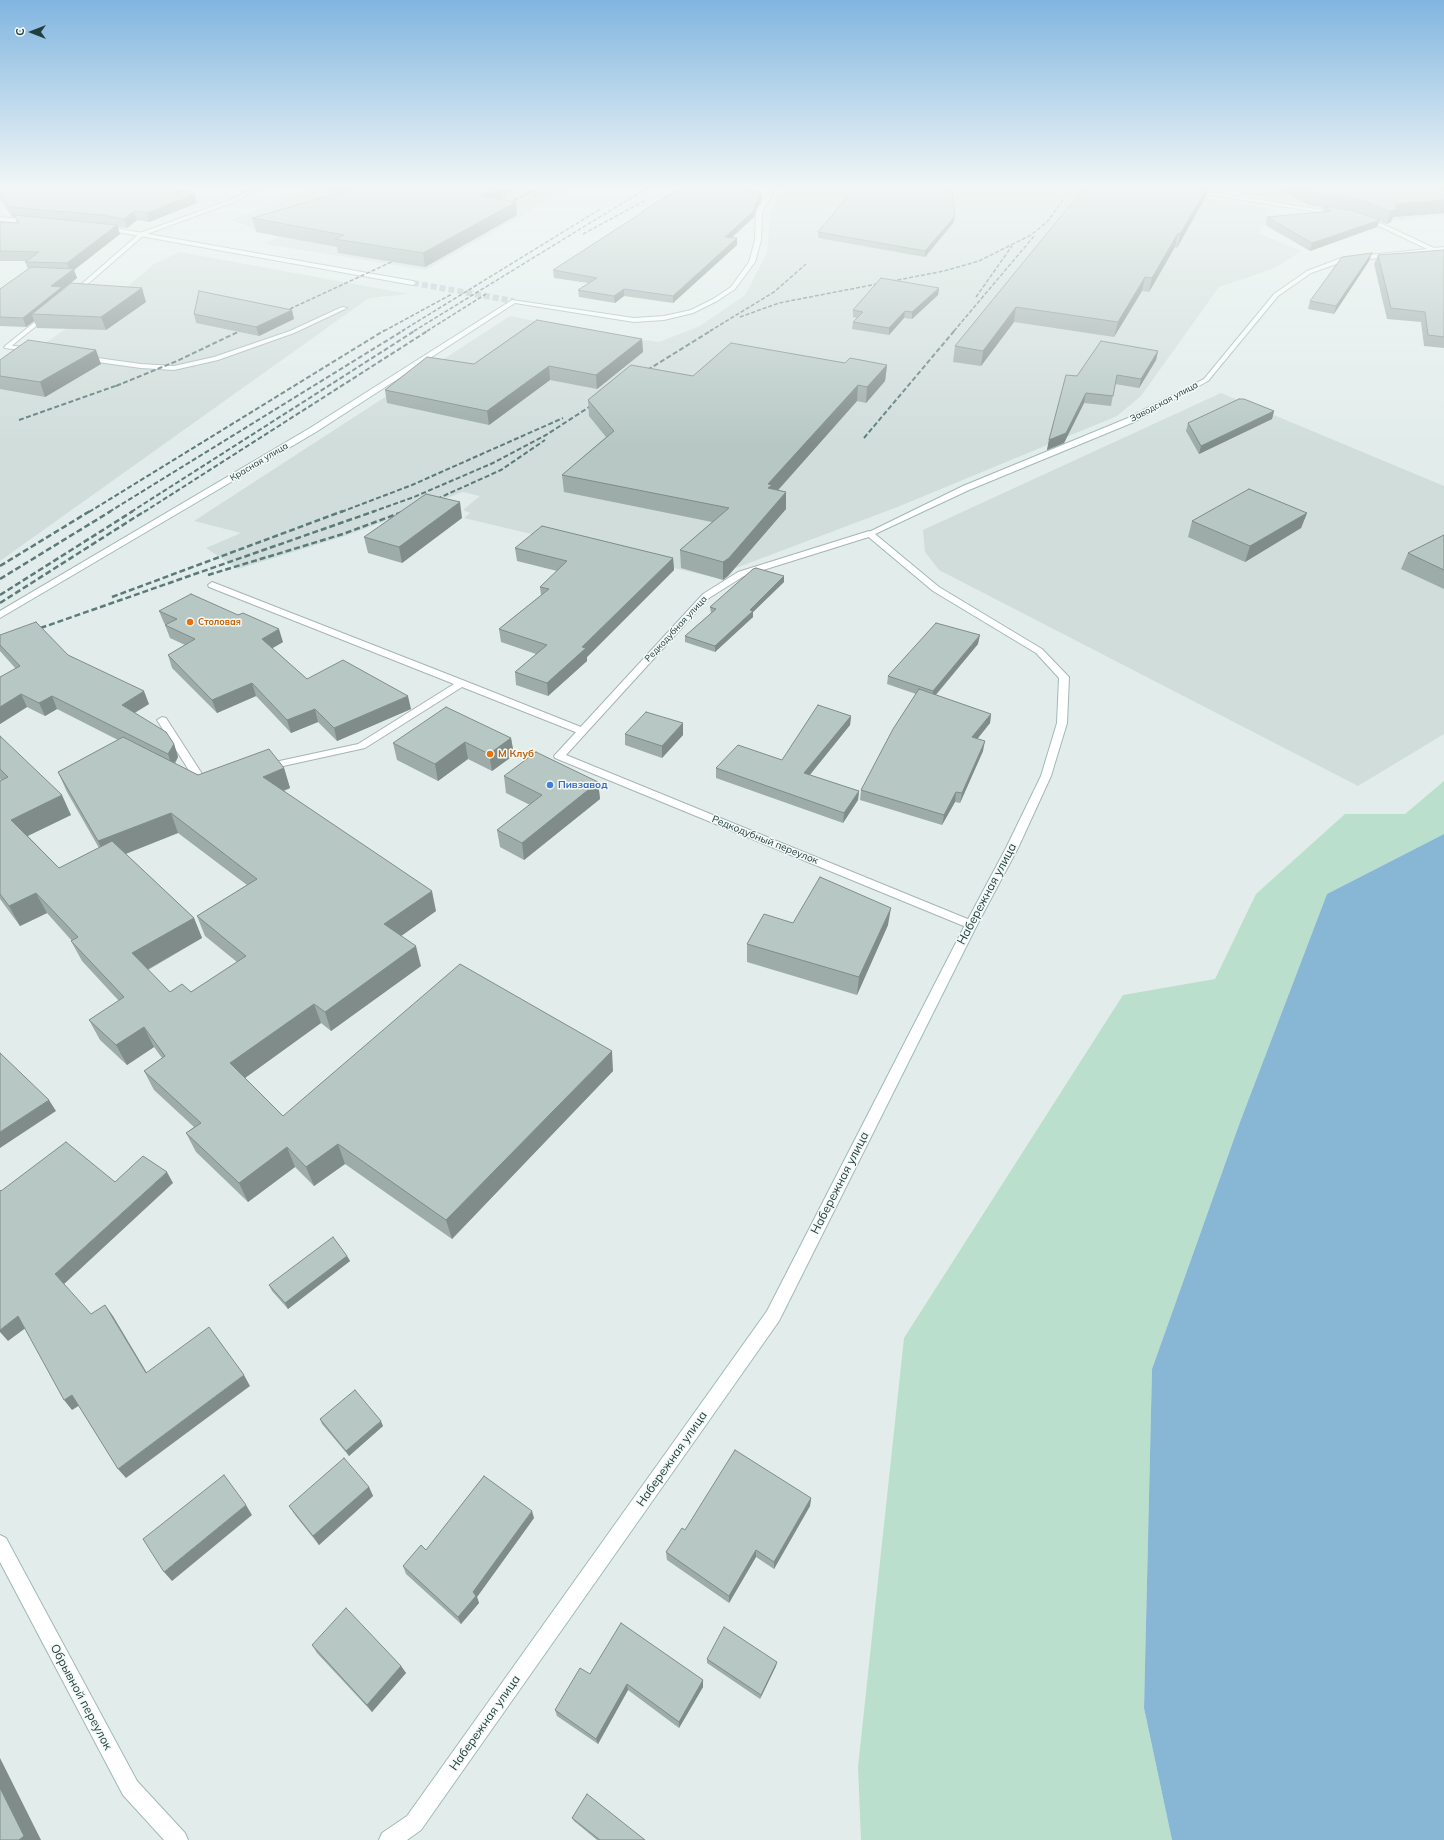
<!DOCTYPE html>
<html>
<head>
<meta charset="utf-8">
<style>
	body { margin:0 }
	#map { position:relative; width:1444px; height:1840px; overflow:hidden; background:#e2edeb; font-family:Mulish,sans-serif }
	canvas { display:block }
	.north { position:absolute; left:12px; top:12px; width:40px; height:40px; -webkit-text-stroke:3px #f3f9f7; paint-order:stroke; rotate:270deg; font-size:11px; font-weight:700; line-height:16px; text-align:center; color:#213f3e }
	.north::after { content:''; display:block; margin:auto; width:14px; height:18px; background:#213f3e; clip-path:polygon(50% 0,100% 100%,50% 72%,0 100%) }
</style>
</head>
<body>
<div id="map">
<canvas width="1444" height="1840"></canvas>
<div class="north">С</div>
</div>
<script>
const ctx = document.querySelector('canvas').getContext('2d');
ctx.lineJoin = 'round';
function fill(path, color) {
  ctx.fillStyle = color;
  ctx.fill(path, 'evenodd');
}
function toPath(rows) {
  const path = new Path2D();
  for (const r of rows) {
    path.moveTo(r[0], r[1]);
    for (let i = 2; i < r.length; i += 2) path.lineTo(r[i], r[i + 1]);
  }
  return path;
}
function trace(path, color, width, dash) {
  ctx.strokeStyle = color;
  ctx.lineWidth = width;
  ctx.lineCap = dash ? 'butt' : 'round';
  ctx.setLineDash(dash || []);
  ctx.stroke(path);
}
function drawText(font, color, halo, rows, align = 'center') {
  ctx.font = font + ' Mulish,sans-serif';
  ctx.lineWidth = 3;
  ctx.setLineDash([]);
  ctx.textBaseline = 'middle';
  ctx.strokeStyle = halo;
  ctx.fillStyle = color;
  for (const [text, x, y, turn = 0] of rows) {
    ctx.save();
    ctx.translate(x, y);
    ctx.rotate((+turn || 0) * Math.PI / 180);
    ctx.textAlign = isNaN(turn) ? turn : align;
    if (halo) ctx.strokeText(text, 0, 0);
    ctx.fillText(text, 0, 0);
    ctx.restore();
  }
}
fill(toPath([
	[316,188,571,188,426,270,264,244,279,237,230,220],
	[787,188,1145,188,1274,209,1258,233,1302,251,1275,268,1219,287,1141,396,1117,416,900,506,712,577,464,518,470,513,463,510,480,496,463,492,345,536,238,569,206,548,241,533,194,521,510,316,536,321,542,327,659,342,700,326,745,295,767,253,770,214,778,194],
	[1205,188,1444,188,1444,215,1395,221,1368,214],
	[180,252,409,294,369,298,0,561,0,374,127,287,154,264],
	[1221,393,1444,486,1444,734,1358,786,939,570,925,552,923,530]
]), '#d0ddda');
fill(toPath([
	[1444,781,1444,834,1327,894,1240,1122,1152,1369,1144,1708,1172,1840,861,1840,858,1767,904,1338,1123,995,1215,979,1256,894,1345,814,1405,814]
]), '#badfcd');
fill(toPath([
	[1444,834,1444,1840,1172,1840,1144,1708,1152,1369,1240,1122,1327,894]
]), '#87b7d5');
trace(toPath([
	[413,283,514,301]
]), '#bbcac8', 6, [6, 3]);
const lane = toPath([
	[342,307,347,308,294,333,218,360,174,370,141,368,83,360,80,358,83,356,141,364,174,366,214,357,290,331,342,307],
	[7,345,33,348,36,350,33,352,5,348,4,347,7,345],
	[212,582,465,681,586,729,587,731,586,733,578,733,462,687,365,748,265,770,261,769,260,767,261,765,358,744,454,684,209,587,208,585,212,582],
	[162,717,166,718,204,777,214,777,215,779,214,781,201,784,197,783,157,720,162,717]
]);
const street = toPath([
	[254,188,260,188,234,202,144,235,74,296,69,295,140,233,230,200,254,188],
	[46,313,51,314,9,348,5,348,5,346,46,313],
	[869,531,873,534,872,536,744,576,709,598,566,755,975,922,977,925,975,928,971,929,555,758,554,756,703,594,738,572,869,531]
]);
const secondary = toPath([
	[771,188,776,188,762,212,761,240,755,262,735,289,717,301,693,313,664,320,634,322,515,303,316,432,0,618,0,611,310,428,512,300,634,318,664,316,691,310,713,299,731,287,749,262,755,240,756,212,771,188],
	[1177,188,1187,188,1340,213,1337,215,1179,190,1177,188],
	[0,217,31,220,34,222,31,224,0,221,0,217],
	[1361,218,1385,225,1434,248,1444,247,1444,251,1342,262,1311,273,1278,296,1208,381,1134,422,969,490,875,534,939,587,1042,649,1067,675,1069,677,1067,723,1051,776,1018,848,977,925,779,1321,421,1830,407,1840,379,1840,382,1833,407,1816,767,1311,965,925,1006,848,1041,776,1057,723,1059,678,1036,653,933,591,865,534,963,486,1128,418,1204,379,1274,294,1307,271,1341,258,1427,249,1381,227,1361,220,1361,218],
	[103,226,413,281,416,283,413,285,101,229,103,226],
	[0,1535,6,1538,137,1781,185,1833,188,1840,164,1840,123,1795,0,1562,0,1535]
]);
trace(lane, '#a4b5b4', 2);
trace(street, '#a4b5b4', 2);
trace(secondary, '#a0b9b6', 2);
fill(lane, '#fff');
fill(street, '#fff');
fill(secondary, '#fff');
trace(toPath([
	[534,196,549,188],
	[504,206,538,188],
	[583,234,646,200],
	[976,297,1012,246],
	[279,314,400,258],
	[740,317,779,303,944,271,979,261,1031,235,1047,222,1064,199],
	[240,331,249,327],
	[384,331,452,294],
	[402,331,602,208],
	[414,331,647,188],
	[427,331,486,294],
	[710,331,774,292,806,264],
	[954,331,1035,235]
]), '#5b7a79', 1.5, [4, 2]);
trace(toPath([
	[641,374,712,330],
	[116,386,177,361,242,330],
	[19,420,121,384],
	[864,438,955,330],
	[430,502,501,470,545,440],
	[89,512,385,330],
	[109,512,404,330],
	[131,512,416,330],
	[144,512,429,330],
	[341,512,412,485,563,418],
	[372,512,414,497,493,463,546,435,597,402],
	[403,512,405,511]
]), '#5b7a79', 2, [5, 2.5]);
trace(toPath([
	[0,566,90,511],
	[208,575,343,534,405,511],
	[0,579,111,511],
	[0,595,133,511],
	[112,597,343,511],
	[0,603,145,511],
	[32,631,375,511]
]), '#5b7a79', 2.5, [6, 3]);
fill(toPath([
	[0,188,197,203,149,222,137,220,127,228,117,227,120,234,74,270,77,278,63,289,63,290,146,302,106,330,37,328,34,321,26,327,0,326,0,289,28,269,25,262,26,261,0,261,0,222,17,223,15,217,12,217,0,198],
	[317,188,516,188,505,194,505,196,500,199,517,215,425,267,338,253,337,247,256,232,252,218,338,193],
	[1084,188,1211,188,1210,190,1208,190,1206,196,1177,248,1175,247,1149,292,1142,291,1114,337,1014,322,981,366,953,362,955,346],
	[1278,188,1444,188,1444,213,1393,217,1391,222,1386,224,1379,221,1377,227,1310,251,1265,225,1267,217,1322,212,1324,208,1308,205],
	[762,193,762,199,755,211,754,217,731,238,737,238,737,245,673,303,624,296,615,303,579,297,578,290,588,283,554,278,553,270,641,213,641,212],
	[954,222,925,257,818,238,818,232],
	[1444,250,1444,348,1424,346,1421,322,1387,319,1374,264,1378,255],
	[1372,253,1369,261,1334,314,1308,309,1310,301],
	[939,288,938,295,912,319,904,318,889,335,852,329,853,322,857,318,853,317,853,310],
	[194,314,294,319,259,336,196,323],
	[642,339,643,352,597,389,550,380,489,425,387,403,385,390,474,364],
	[1158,351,1156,360,1139,388,1115,384,1111,406,1084,403,1064,443,1047,450,1049,440,1077,376],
	[0,360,101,364,45,397,0,389],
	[845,363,887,365,885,381,866,403,857,401,778,490,786,492,786,509,728,576,723,580,681,568,680,550,712,522,564,492,562,475,606,437,589,416,588,400,693,376],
	[1274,411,1272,419,1199,454,1186,431,1188,423],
	[1307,513,1301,528,1245,562,1188,537,1192,521],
	[462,518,402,563,368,553,364,537],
	[1444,535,1444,589,1401,569,1408,553],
	[515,548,673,558,674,570,587,657,587,661,548,696,516,685,515,672,536,654,501,642,499,629,541,595,540,587,557,571,517,561],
	[784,582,753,612,753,617,715,652,685,642,685,636,711,613,710,607],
	[159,611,283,642,272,648,307,679,411,709,337,741,318,722,291,733,256,696,217,713,172,668,168,655,185,645,170,638,165,625,166,625,164,623],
	[0,635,68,655,149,704,135,713,174,744,178,757,175,764,198,775,284,768,290,788,284,791,436,911,401,936,421,966,331,1031,321,1023,245,1078,283,1116,613,1071,452,1239,345,1164,314,1186,295,1167,248,1202,196,1152,186,1133,194,1127,154,1090,144,1071,162,1058,154,1047,127,1065,100,1040,89,1020,119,1001,82,961,71,941,72,941,47,913,20,926,0,899,0,781,1,780,0,779,0,736,71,815,28,836,59,868,99,848,67,792,58,772,118,740,57,709,45,716,27,707,0,724,0,677,16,669,0,651],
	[178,833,247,885,197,916,205,936,237,962,191,992,170,992,148,970,202,938,194,918,126,854],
	[978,644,936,695,991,714,990,723,977,739,983,751,960,803,955,802,942,825,860,800,861,790,916,694,887,684,888,676],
	[851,716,850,725,810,775,859,791,858,800,843,823,716,778,716,768,782,760],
	[683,723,683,735,662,758,625,745,625,734],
	[511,738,514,755,492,771,468,759,438,781,397,760,393,743],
	[504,776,598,782,600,799,524,860,500,847,497,830,530,805,506,793],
	[793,923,888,925,857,995,747,962,747,944],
	[347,1256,350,1261,288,1309,272,1291,269,1285],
	[320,1419,383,1426,349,1456,322,1424],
	[369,1487,373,1496,319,1545,295,1515,289,1506],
	[811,1498,810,1506,774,1569,756,1557,729,1603,667,1560,666,1552,685,1530],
	[534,1518,477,1597,479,1603,461,1624,406,1574,403,1566,426,1550],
	[312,1645,401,1666,406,1673,372,1712,317,1653],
	[707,1659,776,1666,760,1699,707,1663],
	[590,1674,703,1680,703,1687,679,1728,628,1690,598,1744,557,1716,555,1710],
	[572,1818,645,1840,597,1840,574,1821]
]), '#9daca9');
fill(toPath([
	[496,188,516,188,505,194,505,196,482,209,480,196],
	[1207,188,1208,188,1206,196,1177,248,1180,234],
	[762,193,762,199,755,211,754,217,725,244,725,237,755,205],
	[195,194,197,203,149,222,147,213],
	[1444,200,1444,213,1393,217,1391,222,1386,224,1391,211,1395,204],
	[516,202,517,215,425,267,423,253],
	[134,211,137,220,127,228,124,219],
	[955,216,954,222,925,257,925,251],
	[1380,220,1377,227,1310,251,1312,243],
	[117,225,120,234,74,270,77,278,63,289,65,296,32,314,34,321,26,327,23,318,51,286,70,272,67,263],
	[1178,233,1175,247,1149,292,1152,278],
	[737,238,737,245,673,303,673,296],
	[1372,253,1369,261,1334,314,1336,306],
	[1145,277,1142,291,1114,337,1118,322],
	[142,288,146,302,106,330,101,317],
	[939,288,938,295,912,319,912,312],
	[624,289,624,296,615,303,614,296],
	[1016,307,1014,322,981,366,983,351],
	[292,310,294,319,259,336,256,327],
	[905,311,904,318,889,335,889,328],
	[642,339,643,352,597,389,596,375],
	[96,350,101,364,45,397,40,382],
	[1158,351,1156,360,1139,388,1141,379],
	[887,365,885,381,866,403,867,387],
	[549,366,550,380,489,425,487,411],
	[858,385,857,401,771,498,771,502,768,484],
	[1086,393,1084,403,1064,443,1047,450,1049,440],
	[1274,411,1272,419,1199,454,1201,446],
	[786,492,786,509,728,576,723,580,723,562],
	[460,502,462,518,402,563,399,547],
	[1307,513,1301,528,1245,562,1250,546],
	[673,558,674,570,587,657,587,661,548,696,547,683,582,647],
	[784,576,784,582,753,612,753,617,715,652,715,646,750,610],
	[279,629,283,642,266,652,262,639],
	[980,635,978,644,932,699,933,691],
	[252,683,256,696,217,713,212,700],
	[144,691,149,704,127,717,122,705],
	[21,694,27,707,0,724,0,707],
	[52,696,57,709,45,716,39,703],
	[408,696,411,709,337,741,334,728],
	[315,709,318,722,291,733,287,720],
	[991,714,990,723,971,747,972,737],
	[851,716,850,725,803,783,804,773],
	[683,723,683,735,662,758,662,746],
	[511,738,514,755,492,771,489,754],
	[985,741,983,751,960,803,962,793],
	[465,742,468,759,438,781,435,764],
	[174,744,178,757,172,767,168,754],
	[284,768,290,788,270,796,263,777],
	[598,782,600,799,524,860,522,843],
	[859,791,858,800,843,823,844,813],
	[956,792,955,802,942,825,944,815],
	[62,795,71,815,21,839,11,820],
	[171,813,178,833,107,861,98,841],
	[432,891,436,911,390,944,384,924],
	[36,893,47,913,20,926,9,906],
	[891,908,888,925,857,995,859,977],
	[194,918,202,938,141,973,132,953],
	[416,946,421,966,331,1031,325,1012],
	[314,1004,321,1023,238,1083,230,1063],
	[144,1027,154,1047,127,1065,116,1045],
	[612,1051,613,1071,452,1239,446,1220],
	[49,1100,56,1111,0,1148,0,1132],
	[338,1144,345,1164,314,1186,306,1167],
	[287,1147,295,1167,248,1202,239,1183],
	[167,1172,173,1183,63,1285,55,1274],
	[347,1256,350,1261,288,1309,285,1303],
	[105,1305,113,1316,153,1383,146,1373],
	[18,1316,27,1327,8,1341,0,1332,0,1330],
	[244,1375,250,1386,126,1478,118,1469],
	[72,1395,80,1405,72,1410,64,1400],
	[381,1421,383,1426,349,1456,346,1451],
	[369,1487,373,1496,319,1545,313,1536],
	[811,1498,810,1506,774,1569,774,1562],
	[246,1505,252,1515,172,1581,164,1572],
	[532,1511,534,1518,477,1597,479,1603,461,1624,458,1617,473,1592],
	[756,1550,756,1557,729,1603,729,1596],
	[777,1662,776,1666,760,1699,761,1695],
	[401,1666,406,1673,372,1712,367,1705],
	[703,1680,703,1687,679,1728,679,1722],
	[627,1684,628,1690,598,1744,596,1739],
	[0,1758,41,1840,19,1840,0,1788]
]), '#808c89');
const building = toPath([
	[0,188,174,188,195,194,147,213,134,211,124,219,103,215,9,207,0,194,0,188],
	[357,188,496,188,480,196,516,202,423,253,335,239,344,235,252,218,357,188],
	[680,188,745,188,762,193,755,205,754,211,725,237,737,238,673,296,624,289,614,296,578,290,597,278,553,270,643,212,641,212,680,188],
	[855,188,947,188,952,191,955,216,925,251,818,232,855,188],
	[1084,188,1207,188,1180,234,1178,233,1152,278,1145,277,1118,322,1016,307,983,351,955,346,1084,188],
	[1303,188,1444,188,1444,200,1395,204,1396,209,1391,211,1358,199,1311,192,1303,188],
	[1324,206,1354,211,1380,220,1312,243,1267,217,1332,211,1324,206],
	[14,215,117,225,67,263,25,262,39,252,0,251,0,222,19,223,14,215],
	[1444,250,1444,337,1428,335,1425,312,1391,308,1378,255,1444,250],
	[1372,253,1336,306,1310,301,1342,257,1372,253],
	[31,267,74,269,51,286,62,287,23,318,0,317,0,289,31,267],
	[881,278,939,288,912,312,905,311,889,328,853,322,863,312,853,310,881,278],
	[71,283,142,288,101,317,32,314,71,283],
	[199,291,292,310,256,327,194,314,199,291],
	[537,320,642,339,596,375,549,366,487,411,385,390,427,357,474,364,537,320],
	[28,340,96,350,40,382,0,376,0,360,28,340],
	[1101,341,1158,351,1141,379,1117,375,1113,396,1086,393,1066,433,1049,440,1066,375,1077,376,1101,341],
	[731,343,845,363,850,358,887,365,867,387,858,385,768,484,772,485,768,488,786,492,729,558,723,562,680,550,729,508,562,475,614,431,588,400,631,365,693,376,731,343],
	[1239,399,1244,399,1274,411,1201,446,1188,423,1239,399],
	[1249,489,1307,513,1250,546,1192,521,1249,489],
	[426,494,460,502,399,547,364,537,426,494],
	[542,526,673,558,582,647,586,648,547,683,515,672,547,645,499,629,549,589,540,587,567,561,515,548,542,526],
	[1444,535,1444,570,1408,553,1444,535],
	[756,568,784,576,750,610,753,611,715,646,685,636,716,609,710,607,753,569,756,568],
	[191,594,238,615,243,613,279,629,262,639,307,679,343,660,408,696,334,728,315,709,287,720,252,683,212,700,168,655,195,639,165,625,177,619,159,611,191,594],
	[36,622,68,655,144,691,122,705,166,732,174,744,168,754,52,696,39,703,21,694,0,707,0,677,20,666,0,645,0,635,36,622],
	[936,623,980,635,933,691,888,676,936,623],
	[919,689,991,714,972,737,985,741,962,793,956,792,944,815,861,790,893,729,919,689],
	[818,705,851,716,804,773,859,791,844,813,716,768,738,745,782,760,818,705],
	[446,707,511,738,489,754,465,742,435,764,393,743,446,707],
	[646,712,683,723,662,746,625,734,646,712],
	[0,736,62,795,11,820,59,868,112,841,194,918,132,953,170,992,182,984,191,992,246,956,197,916,257,879,171,813,98,841,58,772,123,737,198,775,269,749,284,768,263,777,432,891,384,924,416,946,325,1012,314,1004,230,1063,283,1116,460,964,612,1051,446,1220,338,1144,306,1167,287,1147,239,1183,186,1133,201,1123,144,1071,165,1056,144,1027,116,1045,89,1020,124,997,71,941,78,937,36,893,9,906,0,894,0,781,8,777,0,769,0,736],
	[536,752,598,782,522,843,497,830,542,795,504,776,536,752],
	[820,877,891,908,859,977,747,944,764,914,793,923,820,877],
	[0,1053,49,1100,0,1132,0,1053],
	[66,1142,115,1182,143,1156,167,1172,55,1274,91,1314,105,1305,146,1373,209,1327,244,1375,118,1469,72,1395,64,1400,18,1316,0,1330,0,1190,1,1191,66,1142],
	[333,1237,347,1256,285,1303,269,1285,333,1237],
	[355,1390,381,1421,346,1451,320,1419,355,1390],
	[735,1450,811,1498,774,1562,756,1550,729,1596,666,1552,682,1528,685,1530,735,1450],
	[344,1458,369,1487,313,1536,289,1506,344,1458],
	[224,1475,246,1505,164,1572,143,1539,224,1475],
	[484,1476,532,1511,473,1592,476,1596,458,1617,403,1566,421,1545,426,1550,484,1476],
	[346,1608,401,1666,367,1705,312,1645,346,1608],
	[621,1623,703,1680,679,1722,627,1684,596,1739,555,1710,580,1668,590,1674,621,1623],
	[724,1627,777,1662,761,1695,707,1659,724,1627],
	[0,1788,24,1836,19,1840,0,1840,0,1788],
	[587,1794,645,1840,600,1840,572,1818,587,1794]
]);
fill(building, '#b7c8c4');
trace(building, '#808c89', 1);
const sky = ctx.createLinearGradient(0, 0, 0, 445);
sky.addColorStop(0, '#81b5e0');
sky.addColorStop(0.42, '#f2f7f6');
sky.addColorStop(1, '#f2f7f600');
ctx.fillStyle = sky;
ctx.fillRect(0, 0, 1444, 445);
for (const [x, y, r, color] of [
	[190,622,4,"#e8710a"],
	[490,754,4,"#e8710a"],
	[550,785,4,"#3f7fe0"]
]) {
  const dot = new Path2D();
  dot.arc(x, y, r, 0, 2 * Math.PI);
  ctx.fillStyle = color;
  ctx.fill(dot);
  trace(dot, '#f3f9f7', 1.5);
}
drawText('9px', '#213f3e', '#f3f9f7', [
	["Заводская улица",1164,402,-28],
	["Красная улица",259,462,-31],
	["Редкодубная улица",676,629,-47]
]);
drawText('bold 9px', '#c56008', '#f3f9f7', [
	["Столовая",198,622]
], 'left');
drawText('bold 10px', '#c56008', '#f3f9f7', [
	["М Клуб",498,754]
], 'left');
drawText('bold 10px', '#366cbe', '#f3f9f7', [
	["Пивзавод",558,785]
], 'left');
drawText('10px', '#213f3e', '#f3f9f7', [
	["Редкодубный переулок",765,840,22]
]);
drawText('12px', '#213f3e', '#f3f9f7', [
	["Набережная улица",987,894,-62],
	["Набережная улица",840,1183,-63],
	["Набережная улица",672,1459,-55],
	["Обрывной переулок",81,1697,62],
	["Набережная улица",485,1723,-55]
]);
</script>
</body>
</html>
